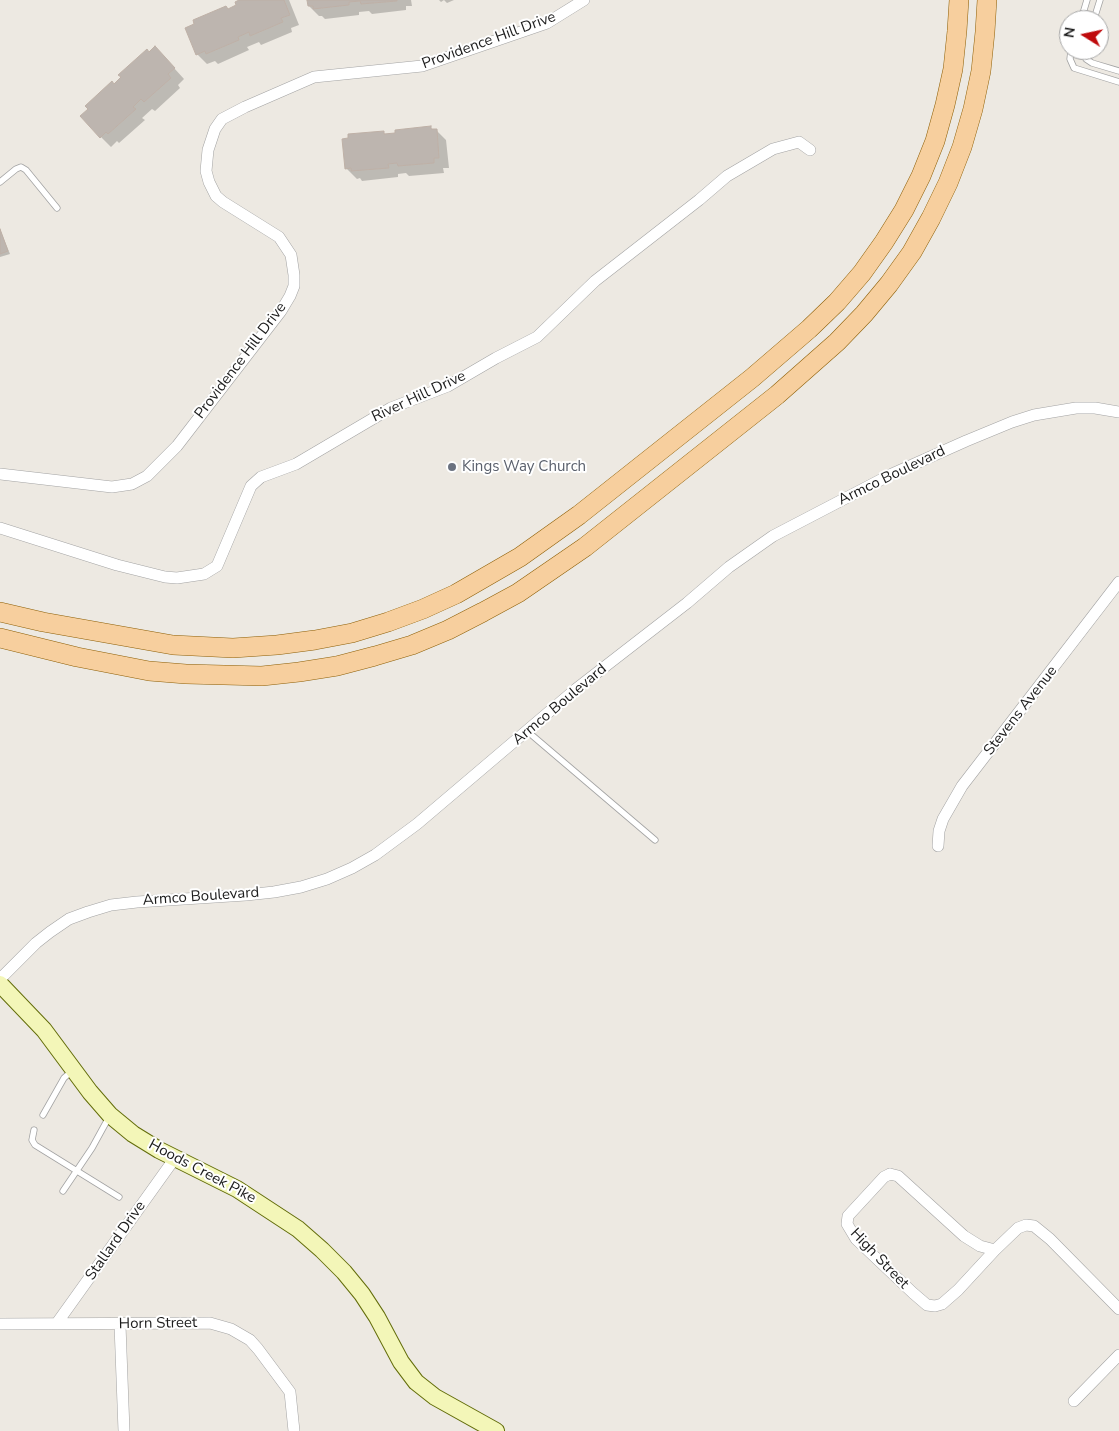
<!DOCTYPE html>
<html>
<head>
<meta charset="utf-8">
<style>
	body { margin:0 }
	#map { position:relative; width:1119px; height:1431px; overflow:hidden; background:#ede9e2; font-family:"Nunito Sans",sans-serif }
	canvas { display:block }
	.north { position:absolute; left:1059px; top:10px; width:50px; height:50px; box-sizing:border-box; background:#fff; border:1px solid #a4a4a4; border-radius:50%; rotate:280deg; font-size:14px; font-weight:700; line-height:20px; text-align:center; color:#1c1c1c }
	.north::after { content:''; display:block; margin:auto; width:18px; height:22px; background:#bf0a0c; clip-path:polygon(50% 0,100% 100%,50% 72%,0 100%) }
</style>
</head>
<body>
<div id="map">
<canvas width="1119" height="1431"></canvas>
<div class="north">N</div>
</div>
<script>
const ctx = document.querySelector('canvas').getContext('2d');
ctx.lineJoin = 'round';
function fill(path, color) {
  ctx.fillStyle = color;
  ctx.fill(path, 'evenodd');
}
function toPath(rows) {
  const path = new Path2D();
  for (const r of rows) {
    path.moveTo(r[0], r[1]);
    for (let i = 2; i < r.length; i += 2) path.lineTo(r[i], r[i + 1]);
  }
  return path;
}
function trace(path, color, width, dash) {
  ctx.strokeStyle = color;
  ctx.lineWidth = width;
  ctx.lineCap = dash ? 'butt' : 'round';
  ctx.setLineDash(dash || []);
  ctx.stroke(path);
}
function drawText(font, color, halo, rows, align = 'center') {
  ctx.font = font + ' "Nunito Sans",sans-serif';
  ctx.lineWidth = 4;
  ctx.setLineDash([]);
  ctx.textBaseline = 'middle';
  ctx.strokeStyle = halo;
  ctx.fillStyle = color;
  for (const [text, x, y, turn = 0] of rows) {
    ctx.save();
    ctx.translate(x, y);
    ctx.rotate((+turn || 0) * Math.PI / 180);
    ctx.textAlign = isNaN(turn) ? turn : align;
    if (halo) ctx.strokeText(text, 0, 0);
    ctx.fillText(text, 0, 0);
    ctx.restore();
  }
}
fill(toPath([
	[242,0,289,0,299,25,291,28,292,32,261,45,259,42,247,47,249,50,218,64,215,61,207,64,197,54,226,7,229,10,237,6],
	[309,0,411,0,412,6,406,6,406,10,372,14,369,11,359,12,359,15,325,19,322,16,319,16,309,6],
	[439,0,454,0,447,3,444,0,441,2],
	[165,58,184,79,178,85,180,88,155,111,152,109,142,118,145,120,119,143,117,141,111,147,101,137,114,85],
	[430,127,433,130,436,130,446,140,449,168,443,168,444,173,409,176,406,173,398,174,398,177,362,181,360,178,357,179,346,168,383,132,386,135],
	[0,229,10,254,0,257]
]), '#0003');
const building = toPath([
	[239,0,284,0,290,15,281,18,283,22,250,36,249,32,238,37,239,40,206,54,205,51,196,55,185,28,194,24,193,20,226,6,228,9,236,5,235,2,239,0],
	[307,0,397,0,397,1,361,4,360,1,349,2,349,5,313,9,313,6,308,6,307,0],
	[155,46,175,68,168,74,171,78,144,102,141,99,133,107,136,109,108,134,106,132,100,138,80,116,88,109,85,106,112,81,114,84,121,77,118,75,147,49,149,52,155,46],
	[431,126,431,129,437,129,439,158,434,158,434,163,398,166,397,163,388,164,389,168,351,171,351,168,345,169,342,139,348,138,348,134,384,131,384,134,395,133,395,130,431,126],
	[0,229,8,251,0,254,0,229]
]);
fill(building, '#bdb5af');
trace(building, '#beb0a6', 1);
const lane = toPath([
	[1095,16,1100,0],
	[1081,20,1087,0],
	[1071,50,1070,59,1074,68,1119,82],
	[1085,50,1086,59,1092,63,1119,71],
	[0,182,16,169,21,167,26,170,57,208],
	[527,731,655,840],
	[43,1115,64,1078,72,1071],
	[34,1130,32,1140,35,1145,119,1197],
	[63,1191,92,1148,109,1117]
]);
const street = toPath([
	[0,474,112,487,132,484,147,476,177,446,281,311,290,296,294,286,294,275,291,255,279,237,223,202,216,196,209,182,206,171,208,150,215,129,222,119,245,107,314,77,422,66,547,23,584,0],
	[0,528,117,565,165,577,177,578,204,574,217,566,251,486,261,477,296,464,391,408,448,386,496,358,537,337,595,281,699,200,727,176,773,149,799,142,810,150],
	[938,846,939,831,943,819,962,786,1119,582],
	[0,979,36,943,50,932,69,919,88,912,111,905,137,902,246,895,274,892,301,887,327,879,352,868,375,855,417,824,576,689,687,603,729,567,773,536,892,474,966,441,1012,422,1034,415,1076,408,1095,408,1119,412],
	[890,1174,898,1176,964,1236,980,1246,995,1250,958,1290,942,1304,935,1306,927,1305,913,1293,856,1239,847,1224,848,1216,884,1177,890,1174],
	[995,1250,1018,1228,1026,1225,1034,1226,1050,1239,1119,1309],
	[57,1323,175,1158],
	[0,1324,210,1323,231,1329,250,1340,258,1349,290,1392,294,1431],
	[120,1325,124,1431],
	[1074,1401,1119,1355]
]);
const secondary = toPath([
	[0,984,44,1030,90,1092,110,1115,133,1134,159,1150,237,1189,298,1229,322,1250,344,1272,362,1294,377,1317,401,1362,416,1382,435,1397,496,1431]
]);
const primary = toPath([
	[0,612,43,622,173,645,233,648,277,645,315,640,352,633,388,622,423,609,456,594,520,557,579,515,752,378,809,329,837,302,862,273,884,242,904,210,921,176,935,141,945,105,953,69,957,31,959,0],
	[0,638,77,657,149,671,186,674,262,676,299,672,337,666,375,656,412,645,448,630,483,612,518,593,585,547,777,395,837,342,864,314,889,284,912,252,931,218,948,183,962,147,973,109,981,71,985,32,987,0]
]);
trace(lane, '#a3a3a3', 7);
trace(street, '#a3a3a3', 12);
trace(secondary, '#636d0a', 18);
trace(primary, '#8d5f07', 20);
trace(lane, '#fff', 5.5);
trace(street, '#fff', 11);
trace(secondary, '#f3f6b8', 16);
trace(primary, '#f7cf9e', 19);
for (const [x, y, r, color] of [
	[452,467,5,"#6b7280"]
]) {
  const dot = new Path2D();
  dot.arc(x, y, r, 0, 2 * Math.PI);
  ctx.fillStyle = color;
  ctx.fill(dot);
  trace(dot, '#fff', 2);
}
drawText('15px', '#1c1c1c', '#fff', [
	["Providence Hill Drive",489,41,-20],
	["Providence Hill Drive",241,361,-53],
	["River Hill Drive",419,397,-25],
	["Armco Boulevard",892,476,-26],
	["Armco Boulevard",560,705,-40],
	["Stevens Avenue",1021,711,-52],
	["Armco Boulevard",201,897,-4],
	["Hoods Creek Pike",202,1172,28],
	["Stallard Drive",116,1241,-55],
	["High Street",879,1259,46],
	["Horn Street",158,1324,-1]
]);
drawText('15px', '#5b616d', '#fff', [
	["Kings Way Church",462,467]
], 'left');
</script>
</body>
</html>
